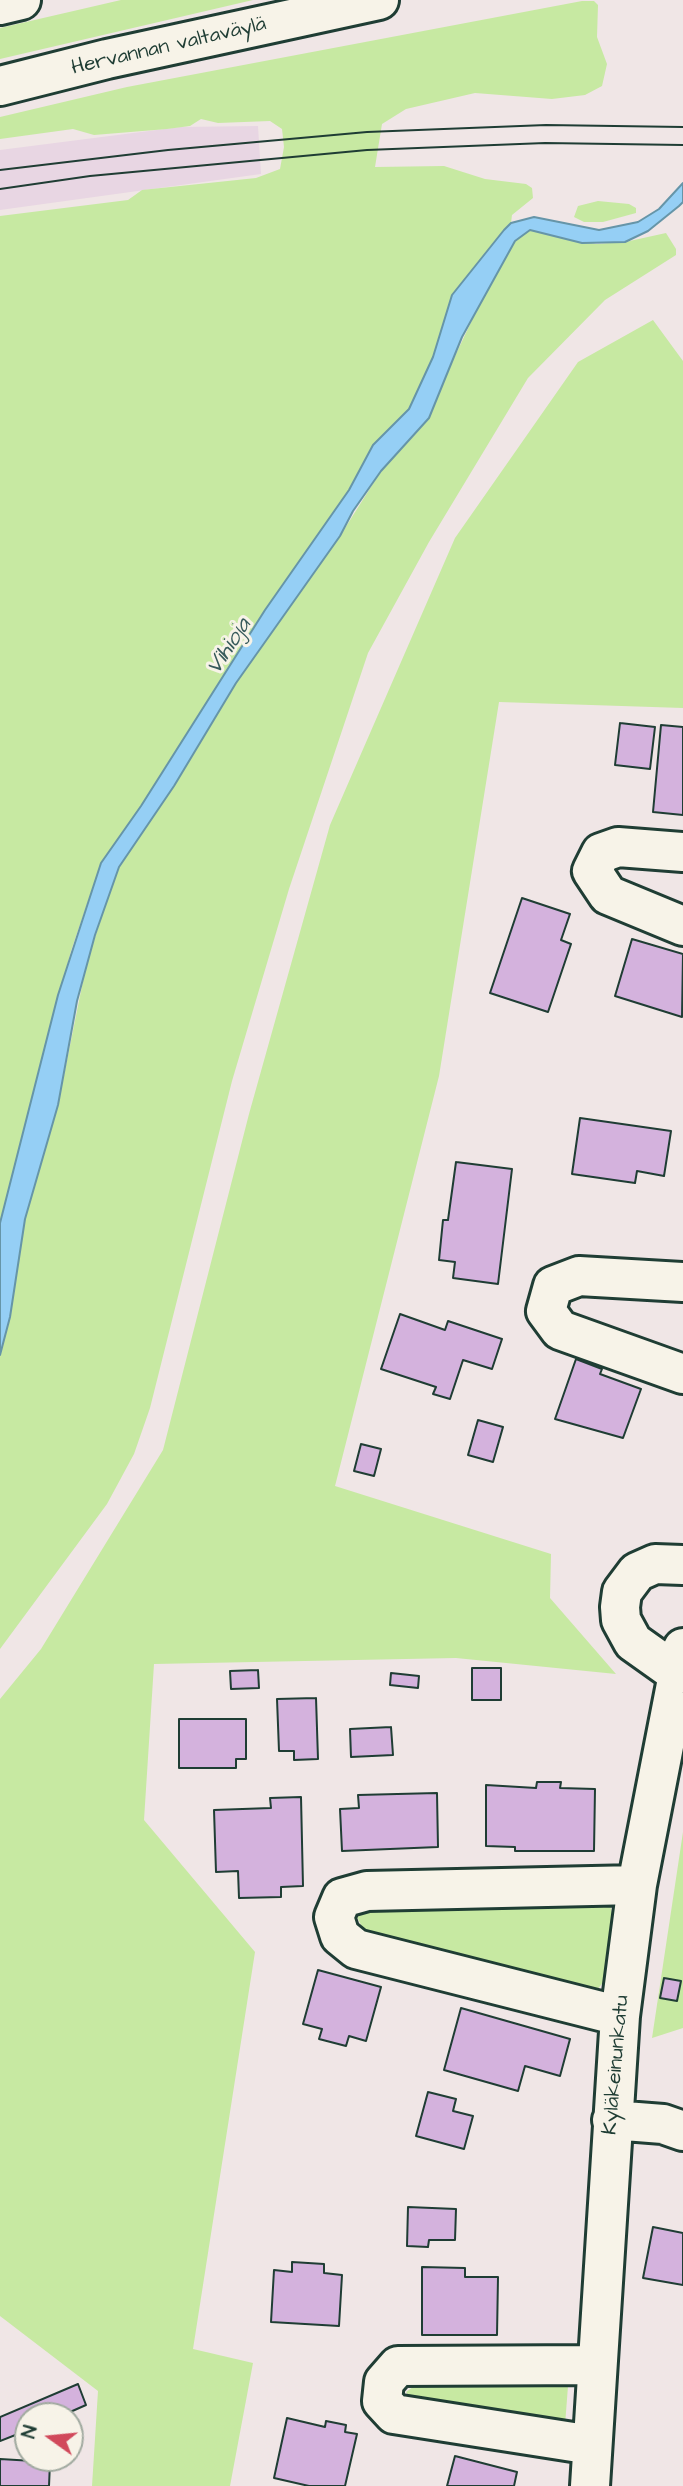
<!DOCTYPE html>
<html>
<head>
<meta charset="utf-8">
<style>
	body { margin:0 }
	#map { position:relative; width:683px; height:2486px; overflow:hidden; background:#f0e6e6; font-family:"Architects Daughter",sans-serif }
	canvas { display:block }
	.north { position:absolute; left:14px; top:2402px; width:70px; height:70px; box-sizing:border-box; background:#f7f3e8; border:2px solid #a1aaa0; border-radius:50%; rotate:285deg; font-size:19px; font-weight:700; line-height:28px; text-align:center; color:#1f3d34 }
	.north::after { content:''; display:block; margin:auto; width:24px; height:32px; background:#d1495b; clip-path:polygon(50% 0,100% 100%,50% 72%,0 100%) }
</style>
</head>
<body>
<div id="map">
<canvas width="683" height="2486"></canvas>
<div class="north">N</div>
</div>
<script>
const ctx = document.querySelector('canvas').getContext('2d');
ctx.lineJoin = 'round';
function fill(path, color) {
  ctx.fillStyle = color;
  ctx.fill(path, 'evenodd');
}
function toPath(rows) {
  const path = new Path2D();
  for (const r of rows) {
    path.moveTo(r[0], r[1]);
    for (let i = 2; i < r.length; i += 2) path.lineTo(r[i], r[i + 1]);
  }
  return path;
}
function trace(path, color, width, dash) {
  ctx.strokeStyle = color;
  ctx.lineWidth = width;
  ctx.lineCap = dash ? 'butt' : 'round';
  ctx.setLineDash(dash || []);
  ctx.stroke(path);
}
function drawText(font, color, halo, rows, align = 'center') {
  ctx.font = font + ' "Architects Daughter",sans-serif';
  ctx.lineWidth = 6;
  ctx.setLineDash([]);
  ctx.textBaseline = 'middle';
  ctx.strokeStyle = halo;
  ctx.fillStyle = color;
  for (const [text, x, y, turn = 0] of rows) {
    ctx.save();
    ctx.translate(x, y);
    ctx.rotate((+turn || 0) * Math.PI / 180);
    ctx.textAlign = isNaN(turn) ? turn : align;
    if (halo) ctx.strokeText(text, 0, 0);
    ctx.fillText(text, 0, 0);
    ctx.restore();
  }
}
fill(toPath([
	[258,126,261,174,0,210,0,150,180,127]
]), '#e8d6e3');
fill(toPath([
	[121,0,253,0,0,59,0,28],
	[582,1,594,1,598,5,597,37,607,64,602,86,585,95,552,99,475,93,406,109,382,124,375,167,444,166,485,179,526,184,532,188,533,198,512,215,511,223,452,295,433,357,409,409,373,445,349,490,265,610,141,806,101,863,71,951,0,1223,0,216,128,200,142,190,256,178,280,169,284,147,282,129,270,121,218,123,201,119,190,126,167,129,94,135,73,129,0,139,0,117,127,87],
	[598,201,629,204,636,208,636,213,603,222,584,222,574,217,578,206],
	[530,229,596,244,625,242,666,233,676,249,676,255,605,300,528,378,429,542,368,653,289,889,232,1081,150,1408,134,1454,107,1504,0,1649,0,1355,10,1317,25,1219,58,1105,86,966,109,893,119,867,174,786,236,683,340,536,381,471,421,428,481,301,515,241],
	[653,320,683,361,683,708,499,702,439,1076,335,1486,551,1554,550,1598,616,1674,456,1658,154,1664,144,1820,255,1952,193,2349,253,2363,230,2486,92,2486,98,2391,0,2316,0,1699,41,1649,163,1450,249,1114,330,825,455,538,578,362],
	[683,1832,683,2028,652,2038],
	[598,1900,610,1905,613,1917,606,1979,596,1991,367,1937,357,1917,363,1907],
	[558,2380,568,2386,565,2425,415,2404,406,2392,417,2384]
]), '#c7e9a2');
const water = toPath([
	[683,183,683,202,679,206,648,231,625,242,582,243,530,230,515,241,462,337,429,418,381,471,353,511,340,536,236,683,174,786,119,867,95,935,77,1001,58,1105,25,1219,10,1317,0,1355,0,1223,58,995,101,863,141,806,265,610,349,490,373,445,409,409,433,357,452,295,504,230,511,223,534,217,599,230,638,222,659,209,683,183]
]);
fill(water, '#95cff5');
trace(water, '#6695a8', 2);
const building = toPath([
	[620,723,655,727,650,769,615,765,620,723],
	[661,725,683,727,683,815,653,812,661,725],
	[522,898,570,914,561,940,571,944,548,1012,490,993,522,898],
	[632,939,683,954,682,1017,615,996,632,939],
	[580,1118,671,1131,664,1176,637,1171,635,1183,572,1174,580,1118],
	[456,1162,512,1169,498,1284,453,1278,455,1262,439,1260,443,1220,448,1220,456,1162],
	[400,1314,445,1330,448,1321,502,1339,492,1369,463,1360,450,1399,433,1394,436,1387,381,1369,400,1314],
	[576,1359,602,1369,600,1374,641,1389,623,1438,555,1419,576,1359],
	[478,1420,503,1427,493,1462,468,1455,478,1420],
	[361,1444,381,1449,374,1476,354,1471,361,1444],
	[472,1668,501,1668,501,1700,472,1700,472,1668],
	[258,1670,259,1688,231,1689,230,1671,258,1670],
	[391,1673,419,1676,418,1688,390,1685,391,1673],
	[316,1698,318,1759,294,1760,294,1751,279,1751,277,1699,316,1698],
	[179,1719,246,1719,246,1759,236,1759,236,1768,179,1768,179,1719],
	[391,1727,393,1755,351,1757,350,1729,391,1727],
	[537,1782,561,1782,560,1788,595,1789,594,1851,515,1851,515,1847,486,1846,486,1785,536,1788,537,1782],
	[437,1793,438,1847,342,1851,340,1809,359,1808,358,1795,437,1793],
	[301,1797,303,1886,281,1887,281,1897,239,1898,238,1871,216,1872,214,1810,271,1808,270,1798,301,1797],
	[318,1970,381,1987,366,2041,349,2036,346,2046,319,2039,322,2029,303,2024,318,1970],
	[664,1978,681,1981,677,2001,660,1998,664,1978],
	[461,2008,570,2039,560,2076,525,2066,518,2091,444,2070,461,2008],
	[428,2092,456,2099,453,2111,473,2116,464,2149,416,2136,428,2092],
	[408,2207,456,2209,455,2240,429,2240,428,2247,407,2246,408,2207],
	[653,2227,683,2233,683,2285,643,2278,653,2227],
	[292,2262,324,2264,324,2273,342,2275,339,2326,271,2322,274,2270,292,2272,292,2262],
	[422,2267,465,2268,465,2277,498,2277,497,2335,422,2335,422,2267],
	[78,2384,86,2405,61,2416,28,2416,28,2430,0,2441,0,2417,78,2384],
	[287,2418,325,2427,326,2421,346,2425,345,2432,357,2434,345,2486,309,2486,274,2478,287,2418],
	[455,2456,517,2472,514,2486,447,2486,455,2456],
	[0,2459,50,2462,49,2486,0,2486,0,2459]
]);
fill(building, '#d4b2dd');
trace(building, '#1f3d34', 2);
const minor = toPath([
	[683,852,618,847,601,853,592,871,608,895,683,926],
	[683,1282,579,1276,553,1286,546,1311,560,1330,683,1374],
	[678,1674,633,1642,621,1620,620,1607,622,1592,637,1572,655,1564,683,1565],
	[620,2016,356,1949,340,1936,334,1917,342,1898,367,1891,637,1885],
	[612,2120,663,2124,683,2131],
	[592,2445,394,2414,382,2401,384,2382,398,2366,596,2365],
	[590,2486,620,2016,637,1885,683,1648]
]);
const highway = toPath([
	[0,5,21,0],
	[0,86,107,59,379,0]
]);
trace(minor, '#1f3d34', 44);
trace(highway, '#1f3d34', 44);
trace(minor, '#f7f3e8', 38);
trace(highway, '#f7f3e8', 38);
trace(toPath([
	[0,170,168,150,367,132,546,125,683,127],
	[0,189,90,176,367,150,545,143,683,145]
]), '#1f3d34', 2);
drawText('21px', '#1f3d34', '#f7f3e8', [
	["Hervannan valtaväylä",169,47,-13],
	["Kyläkeinunkatu",617,2065,-85]
]);
drawText('italic 23px', '#375a5b', '#f7f3e8', [
	["Vihioja",230,647,-57]
]);
</script>
</body>
</html>
